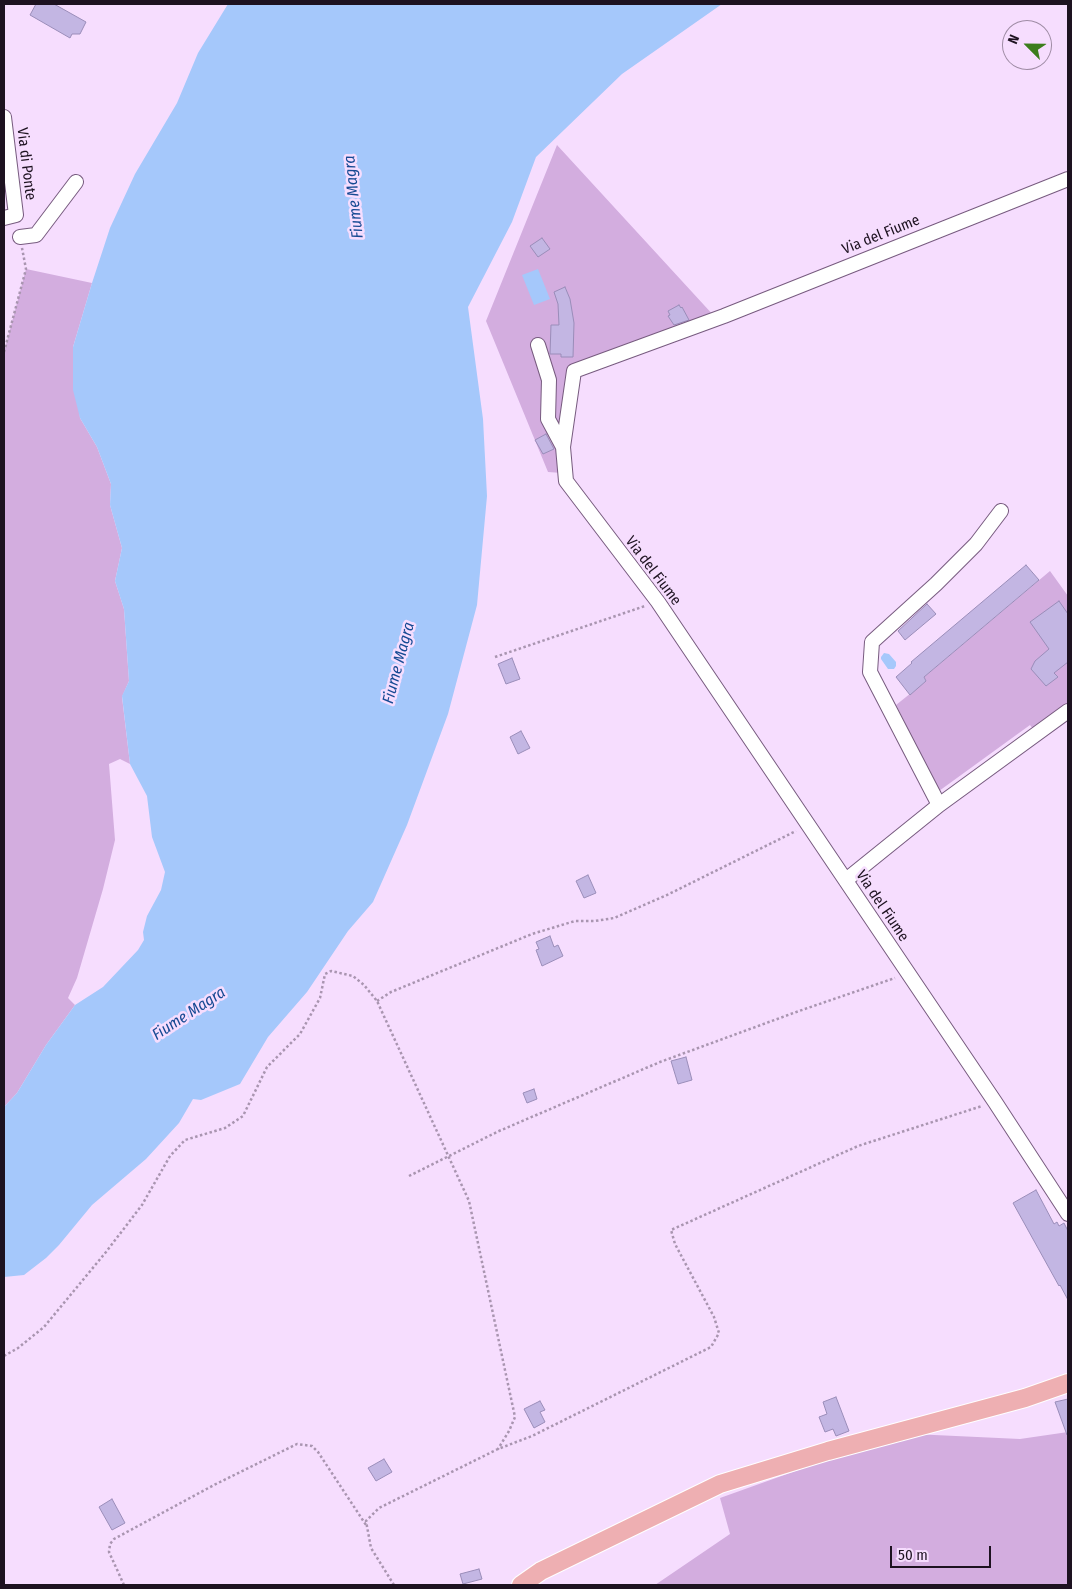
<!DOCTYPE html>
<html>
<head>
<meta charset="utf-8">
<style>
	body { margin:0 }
	#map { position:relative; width:1072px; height:1589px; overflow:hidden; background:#f6ddfe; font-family:"Fira Sans Condensed",sans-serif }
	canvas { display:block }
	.frame { position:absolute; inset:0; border:5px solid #1d1220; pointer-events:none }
	.north { position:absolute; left:1002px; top:20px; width:50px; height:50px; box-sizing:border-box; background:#f6ddfe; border:1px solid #9f8ca5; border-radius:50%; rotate:293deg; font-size:14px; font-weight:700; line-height:20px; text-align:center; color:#1d1220 }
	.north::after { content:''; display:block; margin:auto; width:18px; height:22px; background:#3c7d1d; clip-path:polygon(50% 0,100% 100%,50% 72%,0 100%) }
	.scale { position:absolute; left:890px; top:1546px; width:101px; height:22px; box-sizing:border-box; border:2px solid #1d1220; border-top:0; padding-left:6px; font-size:15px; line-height:18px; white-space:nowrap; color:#1d1220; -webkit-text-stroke:4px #f6ddfe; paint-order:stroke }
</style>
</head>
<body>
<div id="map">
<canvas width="1072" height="1589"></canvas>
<div class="frame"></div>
<div class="north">N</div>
<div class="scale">50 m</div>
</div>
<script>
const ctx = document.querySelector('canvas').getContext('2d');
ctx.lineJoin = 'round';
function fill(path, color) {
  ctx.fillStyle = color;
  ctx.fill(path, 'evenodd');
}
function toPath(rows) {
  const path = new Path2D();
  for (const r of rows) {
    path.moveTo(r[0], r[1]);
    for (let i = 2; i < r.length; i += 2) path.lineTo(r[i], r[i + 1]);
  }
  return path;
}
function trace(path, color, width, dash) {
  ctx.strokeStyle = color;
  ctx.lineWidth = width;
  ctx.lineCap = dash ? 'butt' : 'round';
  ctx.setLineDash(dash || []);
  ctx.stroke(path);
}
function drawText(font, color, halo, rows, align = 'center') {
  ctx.font = font + ' "Fira Sans Condensed",sans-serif';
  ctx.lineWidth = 5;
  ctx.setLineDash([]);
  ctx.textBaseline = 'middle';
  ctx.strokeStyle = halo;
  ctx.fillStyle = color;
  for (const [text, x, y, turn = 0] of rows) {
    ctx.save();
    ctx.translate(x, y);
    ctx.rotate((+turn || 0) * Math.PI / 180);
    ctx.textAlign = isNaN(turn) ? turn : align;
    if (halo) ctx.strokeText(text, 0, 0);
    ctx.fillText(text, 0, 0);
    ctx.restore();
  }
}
fill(toPath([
	[557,145,715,317,572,368,562,473,548,472,486,321],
	[26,269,92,283,73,347,80,418,97,447,111,484,110,505,122,548,115,581,124,609,129,681,122,697,130,764,120,759,109,764,115,840,103,889,77,978,68,998,75,1005,46,1045,17,1093,4,1107,4,352],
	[1050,571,1068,596,1068,721,1041,740,1030,725,939,791,896,705,926,681,924,677],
	[1068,1432,1068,1585,655,1585,730,1534,720,1498,815,1464,913,1434,1020,1439]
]), '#d3addf');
fill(toPath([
	[228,4,722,4,622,74,536,157,512,222,468,307,483,419,487,496,477,605,448,714,407,825,373,902,348,931,307,992,268,1037,240,1084,201,1100,193,1099,179,1123,146,1159,92,1205,59,1245,46,1258,24,1275,4,1277,4,1107,17,1093,46,1045,75,1005,103,987,138,950,144,940,143,932,147,916,161,890,165,872,152,837,147,796,130,764,122,696,129,681,124,609,115,581,122,548,110,505,111,484,97,447,80,418,73,390,73,347,92,283,110,228,135,174,177,103,198,53],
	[538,269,550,299,534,305,522,275],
	[884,653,889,654,896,662,896,666,894,669,888,669,881,659,881,657]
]), '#a5c8fb');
const building = toPath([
	[36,4,54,4,86,22,80,34,72,34,70,38,30,15,36,4],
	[542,238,550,249,538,257,530,246,542,238],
	[565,287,570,299,574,323,573,357,561,357,561,354,550,354,551,325,559,325,558,304,554,292,565,287],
	[679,305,681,308,682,307,689,320,674,325,668,316,670,315,668,311,679,305],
	[546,434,554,449,543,454,535,440,546,434],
	[1026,565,1039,580,924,677,926,681,910,695,896,677,912,663,911,662,1026,565],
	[1059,601,1068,614,1068,662,1054,673,1058,677,1046,686,1031,669,1035,661,1049,649,1030,622,1059,601],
	[927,604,936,614,905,640,898,631,927,604],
	[512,658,520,679,506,684,498,664,512,658],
	[521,731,530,748,518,754,510,737,521,731],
	[588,875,596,893,584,898,576,881,588,875],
	[550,936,554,947,558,945,563,956,542,966,536,950,539,949,536,942,550,936],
	[686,1057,692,1080,678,1084,671,1061,686,1057],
	[534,1089,537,1099,527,1103,523,1093,534,1089],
	[1036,1190,1054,1224,1057,1222,1059,1226,1064,1223,1068,1231,1068,1300,1060,1285,1059,1286,1013,1203,1036,1190],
	[836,1397,849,1431,836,1436,833,1429,825,1432,819,1417,827,1414,823,1402,836,1397],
	[1068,1399,1068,1435,1067,1435,1055,1402,1068,1399],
	[540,1401,545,1410,540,1412,545,1422,534,1428,524,1409,540,1401],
	[384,1459,392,1472,376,1481,368,1468,384,1459],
	[112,1499,125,1523,112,1530,99,1507,112,1499],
	[479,1569,482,1579,463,1584,460,1574,479,1569]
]);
fill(building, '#c3b6e3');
trace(building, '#9a8db9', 1);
const minor = toPath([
	[4,117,16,215,4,218],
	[1068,179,724,316,574,371,563,447,566,481,658,602,995,1102,1068,1214],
	[20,237,36,235,76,182],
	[538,345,549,380,548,419,563,447],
	[939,805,1068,711],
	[846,880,939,805,870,672,872,642,936,584,976,544,1001,511]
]);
const major = toPath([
	[521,1585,541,1571,720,1484,828,1451,1025,1398,1068,1383]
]);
trace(minor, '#775b7f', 16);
trace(major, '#fff', 20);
trace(toPath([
	[4,352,26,269,22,248],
	[495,657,645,606],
	[377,1001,391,992,532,934,575,921,595,921,614,918,667,895,796,831],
	[409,1176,499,1131,660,1062,799,1011,895,978],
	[4,1356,18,1348,44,1327,106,1252,142,1205,170,1156,185,1140,225,1128,243,1116,267,1067,300,1034,320,998,325,974,331,971,353,976,364,985,377,1001,469,1201,515,1417,509,1431,498,1449],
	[124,1585,109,1552,110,1544,114,1539,214,1485,297,1444,312,1446,318,1452,366,1525],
	[394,1585,371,1548,366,1521,379,1508,498,1449,532,1436,711,1347,719,1333,714,1317,675,1244,671,1230,858,1146,982,1106]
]), '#a995b0', 2.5, [2.5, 2.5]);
trace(minor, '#fff', 14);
trace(major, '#eeafb2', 18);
drawText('15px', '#1d1220', '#f6ddfe', [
	["Via di Ponte",26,164,83],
	["Via del Fiume",881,235,-22],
	["Via del Fiume",653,571,53],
	["Via del Fiume",882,906,56]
]);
drawText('italic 16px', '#164a93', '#f6ddfe', [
	["Fiume Magra",354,197,-96],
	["Fiume Magra",399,663,-75],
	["Fiume Magra",189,1014,-33]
]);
</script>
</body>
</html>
